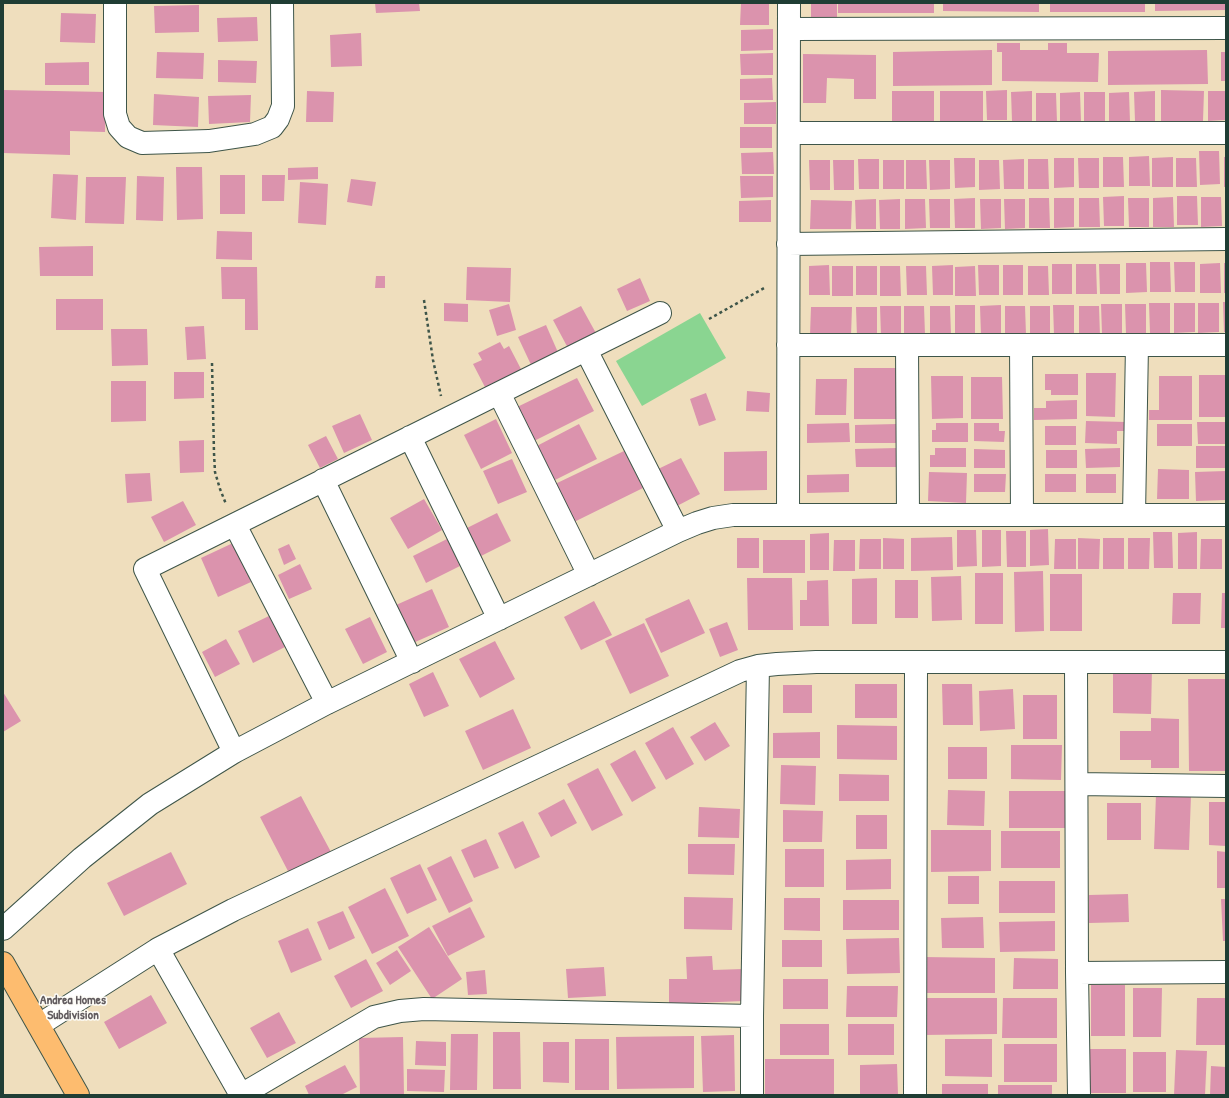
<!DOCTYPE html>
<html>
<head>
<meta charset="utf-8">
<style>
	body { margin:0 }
	#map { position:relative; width:1229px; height:1098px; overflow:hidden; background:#efdebd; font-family:"Patrick Hand",sans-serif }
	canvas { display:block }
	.frame { position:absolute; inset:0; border:4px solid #1f3d34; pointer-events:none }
</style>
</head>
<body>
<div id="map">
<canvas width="1229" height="1098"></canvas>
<div class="frame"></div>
</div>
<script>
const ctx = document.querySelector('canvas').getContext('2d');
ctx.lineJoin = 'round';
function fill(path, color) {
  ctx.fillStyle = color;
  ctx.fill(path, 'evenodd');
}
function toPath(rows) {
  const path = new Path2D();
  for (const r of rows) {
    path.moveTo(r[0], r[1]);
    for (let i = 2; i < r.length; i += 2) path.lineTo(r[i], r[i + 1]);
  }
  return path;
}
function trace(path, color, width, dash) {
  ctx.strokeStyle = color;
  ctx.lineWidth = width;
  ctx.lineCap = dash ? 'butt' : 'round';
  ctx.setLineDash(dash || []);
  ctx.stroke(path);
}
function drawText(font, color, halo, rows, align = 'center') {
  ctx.font = font + ' "Patrick Hand",sans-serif';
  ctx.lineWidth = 3;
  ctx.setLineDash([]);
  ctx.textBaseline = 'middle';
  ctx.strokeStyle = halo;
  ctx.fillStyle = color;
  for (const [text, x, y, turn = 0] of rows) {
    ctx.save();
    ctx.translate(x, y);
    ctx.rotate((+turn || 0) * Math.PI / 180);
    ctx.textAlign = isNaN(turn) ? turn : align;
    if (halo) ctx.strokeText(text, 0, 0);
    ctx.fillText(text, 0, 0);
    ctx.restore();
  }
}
fill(toPath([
	[700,313,726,358,642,406,616,361]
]), '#8ad591');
fill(toPath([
	[375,3,419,3,420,11,376,13],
	[741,3,769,3,769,25,740,25],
	[811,3,837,3,837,18,811,18],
	[838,3,934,3,934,13,838,13],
	[943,3,1039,3,1039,12,943,11],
	[1050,3,1145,3,1145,12,1050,12],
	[1155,3,1226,3,1226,10,1155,11],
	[199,5,199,32,155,33,154,6],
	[61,13,96,14,95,43,60,42],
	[257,17,258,41,218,42,217,18],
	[773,29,773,50,741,51,741,30],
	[361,33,362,66,331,67,330,35],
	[997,43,1020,43,1020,50,1048,50,1048,43,1067,43,1067,53,1099,53,1098,82,1002,81,1002,52,997,52],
	[992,50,992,85,893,86,893,52],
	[1207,50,1208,84,1108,85,1108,51],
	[157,52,204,53,203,79,156,78],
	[1221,52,1226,52,1226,81,1221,81],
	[773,53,773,75,741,75,740,54],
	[803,54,876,55,876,99,854,99,854,79,827,78,826,103,803,103],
	[218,60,257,61,256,83,218,82],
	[89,62,89,85,45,85,45,63],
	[772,78,773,100,740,100,740,79],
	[3,90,106,92,105,132,70,131,70,155,3,153],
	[1007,90,1007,120,987,120,986,91],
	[1161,90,1204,91,1203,121,1161,121],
	[307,91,334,92,333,122,306,122],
	[892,91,934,91,934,122,892,122],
	[940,91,983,91,983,121,940,121],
	[1032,91,1032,121,1012,121,1011,92],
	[1155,91,1155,121,1135,121,1134,92],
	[1208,91,1226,91,1226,120,1208,121],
	[1080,92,1081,122,1060,122,1060,93],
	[1084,92,1105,92,1105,121,1084,122],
	[1129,92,1130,122,1109,122,1109,93],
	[1036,93,1056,93,1057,122,1036,122],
	[154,94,199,97,198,127,153,125],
	[251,95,250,122,209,124,208,96],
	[776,102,776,124,744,124,744,103],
	[740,127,772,127,772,148,740,148],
	[1199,151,1219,151,1220,184,1200,185],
	[773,152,774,174,742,174,741,153],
	[1149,156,1150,186,1129,186,1129,157],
	[1103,157,1123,157,1124,187,1103,187],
	[1173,157,1173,187,1152,187,1152,158],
	[1224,157,1226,157,1226,187,1224,187],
	[954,158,975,158,975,187,955,188],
	[1054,158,1074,158,1074,187,1054,188],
	[1078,158,1099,158,1099,188,1079,188],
	[1176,158,1196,158,1197,187,1176,187],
	[858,159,879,159,879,189,859,189],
	[1024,159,1024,189,1004,189,1003,160],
	[1028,159,1048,159,1049,189,1028,189],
	[809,160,830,160,830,190,810,190],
	[833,160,854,160,854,190,834,190],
	[883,160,904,160,904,189,883,189],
	[906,160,926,160,927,189,906,189],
	[929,160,950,160,950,189,930,190],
	[979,160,999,160,1000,189,979,190],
	[176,167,202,167,203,219,177,220],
	[318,167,318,179,288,180,288,168],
	[53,174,78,175,76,220,51,218],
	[220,175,245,175,245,214,220,214],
	[262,175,285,175,284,201,262,201],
	[137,176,164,177,163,221,136,220],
	[740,176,773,176,773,197,741,198],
	[86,177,126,177,124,224,85,223],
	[351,179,376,182,372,206,347,202],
	[300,182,328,184,326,225,298,223],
	[1124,196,1124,226,1104,226,1103,197],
	[1177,196,1197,196,1198,225,1177,225],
	[1173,197,1174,227,1153,227,1153,198],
	[1201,197,1221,197,1222,226,1201,227],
	[975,198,975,228,955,228,954,199],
	[1029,198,1049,198,1050,228,1029,228],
	[1054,198,1074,198,1074,227,1054,228],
	[1079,198,1099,198,1100,227,1079,227],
	[1128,198,1149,198,1149,227,1129,227],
	[876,199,876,229,856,229,855,200],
	[900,199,900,229,880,229,879,200],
	[905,199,925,199,926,228,905,229],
	[929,199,950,199,950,228,930,228],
	[980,199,1001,199,1001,228,981,229],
	[1004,199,1025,199,1025,228,1005,229],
	[771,200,771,222,739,222,739,201],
	[811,200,852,201,851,229,810,229],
	[217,231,252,232,252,260,216,259],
	[93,246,93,276,40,276,39,247],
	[1150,262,1170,262,1171,292,1150,292],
	[1174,262,1195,262,1195,292,1175,292],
	[1126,263,1146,263,1147,292,1126,293],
	[1220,263,1221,293,1200,293,1200,264],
	[1224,263,1226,263,1226,293,1224,293],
	[1052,264,1072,264,1072,294,1052,294],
	[1076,264,1096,264,1097,294,1076,294],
	[1099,264,1120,264,1120,294,1100,294],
	[829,265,830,295,809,295,809,266],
	[953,265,953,295,933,295,932,266],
	[978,265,999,265,999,295,979,295],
	[1003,265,1023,265,1023,295,1003,295],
	[832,266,853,266,853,296,832,296],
	[856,266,877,266,877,295,856,295],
	[880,266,900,266,901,296,880,296],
	[906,266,926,266,927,295,907,295],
	[975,266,976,296,955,296,955,267],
	[1028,266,1048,266,1049,295,1028,295],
	[221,267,257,267,258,330,245,330,245,299,222,299],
	[467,267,511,268,510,302,466,300],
	[376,276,385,276,385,288,375,288],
	[640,278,650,301,627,311,617,289],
	[56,299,103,299,103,330,56,330],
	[1223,302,1226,302,1226,332,1224,332],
	[444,303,468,304,468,322,444,321],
	[1149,303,1170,303,1170,333,1150,333],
	[1174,303,1195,303,1195,332,1174,333],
	[1198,303,1219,303,1219,332,1198,333],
	[509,304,516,330,497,336,489,310],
	[1101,304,1122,304,1122,333,1102,334],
	[1125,304,1146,304,1146,333,1126,334],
	[955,305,975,305,975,334,955,335],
	[1001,305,1001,335,981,335,980,306],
	[1053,305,1074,305,1074,334,1054,335],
	[581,306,597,335,569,350,553,320],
	[880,306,901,306,901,335,881,336],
	[904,306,924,306,925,335,904,335],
	[930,306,950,306,951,335,930,336],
	[1005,306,1025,306,1026,335,1005,335],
	[1030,306,1050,306,1050,335,1030,336],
	[1079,306,1099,306,1100,336,1079,336],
	[811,307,852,307,851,336,810,335],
	[856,307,877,307,877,337,857,337],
	[546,325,560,357,533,369,518,337],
	[204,326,206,359,187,360,185,327],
	[111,329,147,329,148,365,112,366],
	[500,342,504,349,509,346,522,371,486,389,473,364,482,360,478,353],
	[854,368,897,368,897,419,854,419],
	[174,372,204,372,204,398,174,399],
	[1086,373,1116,373,1115,417,1086,416],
	[1045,374,1078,374,1078,395,1051,395,1051,390,1045,390],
	[1199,375,1226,375,1226,417,1199,417],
	[931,376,963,376,963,418,932,419],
	[1159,376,1192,376,1192,420,1149,420,1149,410,1159,410],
	[971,377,1002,377,1003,419,971,419],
	[577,378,594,411,530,443,513,409],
	[816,379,847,379,846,415,815,415],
	[111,381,146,381,146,421,111,422],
	[747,391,770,393,769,412,746,411],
	[706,393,716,420,699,426,690,399],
	[1077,400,1077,419,1034,420,1034,408,1046,408,1046,401],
	[360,414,372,440,344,453,332,426],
	[496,419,512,453,481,469,464,435],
	[1086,421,1126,422,1126,431,1117,431,1117,444,1085,443],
	[1197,422,1226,422,1226,444,1198,444],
	[849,423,850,442,807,443,807,424],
	[936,423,968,423,968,442,932,442,932,430,936,430],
	[974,423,999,423,999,431,1005,431,1004,442,974,441],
	[579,424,597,459,549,483,531,449],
	[897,424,898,443,855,443,855,425],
	[1157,424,1192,424,1192,446,1157,446],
	[1045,426,1076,426,1076,445,1045,445],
	[326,436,338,459,320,468,308,445],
	[204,440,204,472,180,473,179,441],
	[1196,446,1226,446,1226,468,1196,468],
	[897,448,898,467,856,467,855,449],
	[935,448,966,448,966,467,930,467,930,455,935,455],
	[1120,448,1120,467,1086,468,1085,449],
	[974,449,1005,450,1005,468,974,468],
	[1046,450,1077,450,1077,468,1046,468],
	[624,451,643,488,572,523,553,485],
	[767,451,767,490,724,491,724,452],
	[681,458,700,494,675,507,656,470],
	[512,459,527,492,498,504,483,471],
	[1158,469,1189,470,1189,499,1157,499],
	[1226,471,1226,500,1196,501,1195,472],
	[929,472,967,473,966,503,928,501],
	[150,473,152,501,127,503,125,474],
	[849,474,849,492,807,493,807,475],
	[974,474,1006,474,1005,492,974,492],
	[1045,474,1076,474,1076,492,1045,492],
	[1086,474,1116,474,1116,493,1086,493],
	[424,499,442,530,408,549,390,518],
	[183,501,196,525,164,542,151,517],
	[497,513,511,541,479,557,465,529],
	[1048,529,1049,565,1030,566,1030,530],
	[957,530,976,530,977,566,957,567],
	[982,530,1001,530,1001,566,982,567],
	[1006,531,1026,531,1026,567,1007,567],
	[1153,532,1172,532,1173,568,1154,568],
	[1197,532,1197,569,1178,569,1178,533],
	[829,533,829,570,810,570,810,534],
	[952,537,953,570,911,571,911,538],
	[737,538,759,538,759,568,737,568],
	[883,538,904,539,904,569,883,569],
	[1078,538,1100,539,1099,569,1078,569],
	[1103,538,1124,538,1124,569,1103,569],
	[1128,538,1150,538,1149,569,1128,569],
	[447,539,460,566,426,583,413,556],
	[860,539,881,539,881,569,859,569],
	[1055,539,1076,539,1076,569,1054,569],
	[1201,539,1222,539,1222,569,1200,569],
	[763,540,805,540,805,573,763,573],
	[834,540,855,540,855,571,833,571],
	[233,543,251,582,218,597,201,558],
	[289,544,296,559,284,565,278,549],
	[300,564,312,589,289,599,278,575],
	[1043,571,1044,631,1015,632,1014,572],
	[975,573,1003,573,1003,624,975,624],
	[1050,574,1082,574,1082,631,1050,631],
	[961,576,962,620,932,621,931,577],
	[747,578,792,578,793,630,748,630],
	[877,578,877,624,852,624,852,579],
	[828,580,829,626,800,626,800,600,807,600,807,581],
	[895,580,918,580,918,618,895,618],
	[432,589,449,627,413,643,396,605],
	[1173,593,1201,593,1200,624,1172,624],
	[1222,593,1226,593,1226,628,1221,628],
	[689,599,705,633,661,653,645,619],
	[594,601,612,635,581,650,564,617],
	[269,616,285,647,253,663,238,631],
	[370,617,387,652,363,664,345,629],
	[727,622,738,650,720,657,709,629],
	[644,623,669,676,630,694,605,641],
	[226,639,240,664,215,677,202,652],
	[495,641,515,679,480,698,459,659],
	[1113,667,1152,668,1151,714,1113,713],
	[433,672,449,706,424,717,409,684],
	[1188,679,1225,679,1226,771,1189,771],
	[855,684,897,684,897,718,855,718],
	[942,684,972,684,973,725,943,725],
	[783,685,812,685,812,713,783,713],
	[1013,689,1015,729,980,731,979,691],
	[3,692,21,721,3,732],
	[1023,695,1057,695,1057,739,1023,739],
	[513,709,531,748,483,770,465,731],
	[1151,718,1179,719,1179,768,1151,768,1151,760,1120,760,1120,731,1151,731],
	[715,722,730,746,705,761,690,737],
	[837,725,897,726,897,760,837,759],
	[673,727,694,764,666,780,645,743],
	[820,732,820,758,773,758,773,733],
	[1011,745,1062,745,1061,780,1011,779],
	[948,747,987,747,987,779,948,779],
	[635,750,656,788,632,802,610,764],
	[781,765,816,766,815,805,780,804],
	[598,768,623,815,592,831,567,784],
	[839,774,889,775,889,801,839,801],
	[948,790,985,791,984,826,947,825],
	[1009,791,1065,791,1065,828,1009,828],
	[1156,794,1191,795,1189,850,1154,849],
	[301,796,331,852,289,873,260,817],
	[564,799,577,823,551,837,538,813],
	[1209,802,1226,802,1226,846,1209,845],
	[1107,803,1141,803,1141,840,1107,840],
	[699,807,740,809,739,838,698,837],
	[783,810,823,811,822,842,783,842],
	[856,815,887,815,887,849,856,849],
	[523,821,540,857,515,869,498,833],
	[931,830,991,830,991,871,931,872],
	[1001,831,1060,831,1060,868,1001,868],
	[486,839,499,868,474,878,461,850],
	[688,844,735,844,734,875,688,874],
	[785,849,824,849,824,887,785,887],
	[1217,851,1226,852,1226,888,1217,888],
	[171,852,187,884,124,916,107,883],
	[451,856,473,901,449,913,427,868],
	[891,859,891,889,846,890,846,860],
	[420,864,437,900,407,914,390,878],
	[948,876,979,876,979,904,948,904],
	[999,881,1055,881,1055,913,999,913],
	[385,888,409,936,372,954,348,907],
	[1128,894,1129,922,1089,923,1089,895],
	[684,897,733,898,732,930,684,929],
	[784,898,820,898,820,931,784,930],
	[1221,899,1226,899,1226,941,1223,941],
	[843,900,899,900,899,930,843,930],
	[470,907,485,937,448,956,432,926],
	[343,911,355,938,329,950,317,922],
	[983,917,984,948,942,948,941,918],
	[1055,921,1055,951,1000,952,999,922],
	[429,927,462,979,432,999,398,947],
	[308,928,322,960,291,973,278,941],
	[899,938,900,973,847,974,846,939],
	[782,940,822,940,822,967,782,967],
	[397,950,411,971,390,985,376,963],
	[712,956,713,970,743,969,744,1001,669,1004,669,979,687,979,686,957],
	[923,957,995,958,995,993,923,993],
	[1014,958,1058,959,1058,989,1013,989],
	[366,959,383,991,351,1008,334,976],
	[604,967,606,996,568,998,566,969],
	[485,970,487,994,468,995,466,972],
	[783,979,828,979,828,1009,783,1009],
	[1091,985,1125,985,1125,1036,1091,1036],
	[847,986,898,986,897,1017,846,1017],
	[1133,988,1162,988,1161,1037,1133,1037],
	[151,995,167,1023,119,1049,104,1022],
	[924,998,997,998,997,1034,924,1035],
	[1003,998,1057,998,1057,1038,1002,1038],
	[1197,998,1226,998,1226,1045,1196,1045],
	[279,1012,296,1043,267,1058,250,1028],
	[780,1024,829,1024,829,1055,780,1055],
	[848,1024,894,1024,894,1055,848,1055],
	[493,1032,520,1032,521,1089,493,1089],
	[451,1034,478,1034,477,1090,450,1090],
	[734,1035,735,1091,703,1092,701,1036],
	[694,1036,694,1088,617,1089,616,1037],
	[403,1037,404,1095,360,1095,359,1038],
	[575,1039,609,1039,609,1090,575,1090],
	[945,1039,992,1039,992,1077,945,1076],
	[416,1041,446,1042,446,1066,415,1065],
	[543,1042,569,1042,569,1083,543,1082],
	[1004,1044,1057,1044,1057,1082,1004,1082],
	[1088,1049,1126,1049,1126,1093,1088,1093],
	[1176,1050,1207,1051,1205,1095,1174,1095],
	[1133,1052,1166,1052,1166,1092,1133,1092],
	[765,1059,834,1059,834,1095,765,1095],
	[897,1064,898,1095,860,1095,860,1065],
	[345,1065,357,1087,341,1095,309,1095,305,1086],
	[1211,1066,1226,1067,1226,1095,1210,1095],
	[407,1069,445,1070,444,1092,407,1091],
	[942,1084,988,1084,988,1095,942,1095],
	[998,1085,1052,1085,1052,1095,998,1095]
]), '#db93ad');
const minor = toPath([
	[115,3,115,114,119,127,128,137,142,143,209,141,255,134,272,127,278,119,283,106,282,3],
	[789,29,1226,28],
	[789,133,1226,133],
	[788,244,1226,239],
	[788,345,1226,345],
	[907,345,908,515],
	[1021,345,1022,515],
	[586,350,678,531],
	[499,393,589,575],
	[410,437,499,619],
	[323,480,412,662],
	[788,515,789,3],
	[1134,515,1137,345],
	[235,525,327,703],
	[1076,662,1077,973,1079,1095],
	[234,752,145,569,660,313],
	[1077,784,1226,786],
	[3,929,82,858,150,804,234,752,327,703,678,531,697,523,713,518,733,515,1226,515],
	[158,949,241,1095],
	[1077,973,1226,972],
	[39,1025,158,949,233,910,740,671,758,666,777,664,816,662,1226,662],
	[241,1095,374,1017,400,1011,424,1009,752,1016],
	[752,1095,752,1016,758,666],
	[915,1095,916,663]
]);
const major = toPath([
	[3,963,78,1095]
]);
trace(minor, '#3e5549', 24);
trace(major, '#3e5549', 24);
trace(toPath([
	[424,300,433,360,441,396],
	[709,319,766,287],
	[212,363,214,453,215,472,220,489,226,504]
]), '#3e5549', 2.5, [3, 3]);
trace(minor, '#fff', 22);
trace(major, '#fdbc6f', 22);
drawText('bold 13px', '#615b5e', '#fdfcf7', [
	["Andrea Homes",73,1001],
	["Subdivision",73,1016]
]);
</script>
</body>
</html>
